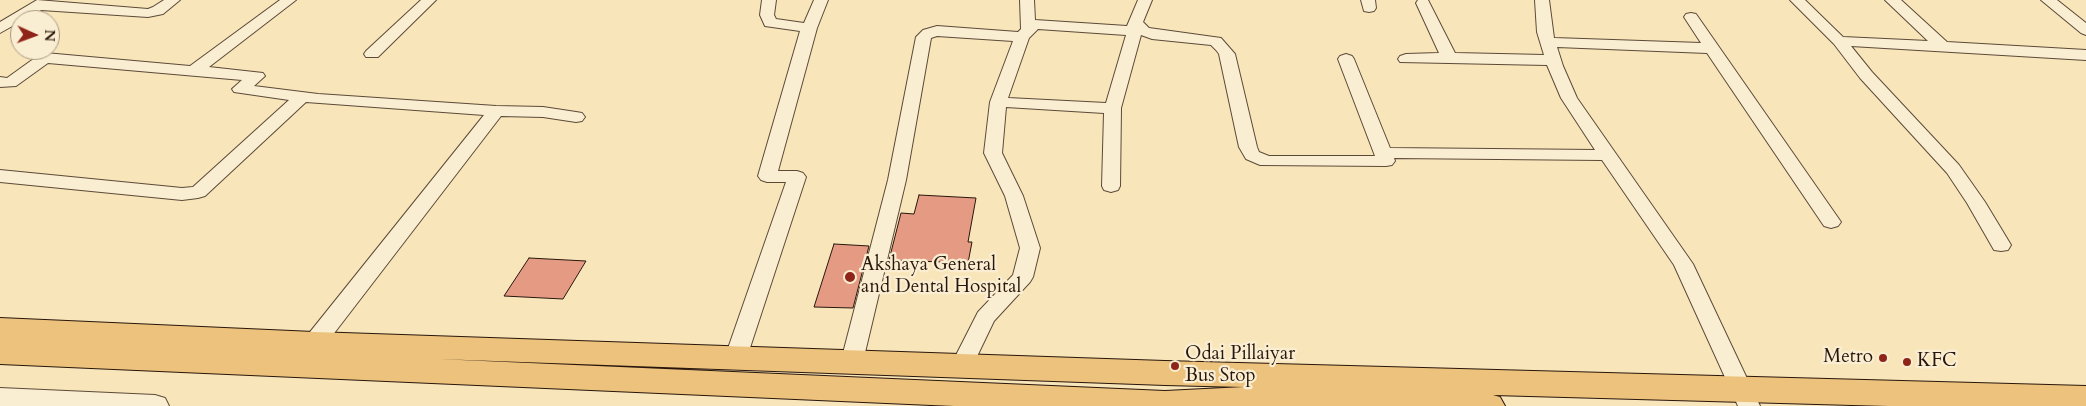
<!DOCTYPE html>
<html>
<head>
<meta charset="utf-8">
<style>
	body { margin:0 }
	#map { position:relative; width:2086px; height:406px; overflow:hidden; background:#f8e5ba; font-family:Cardo,serif }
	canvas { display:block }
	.north { position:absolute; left:10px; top:10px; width:50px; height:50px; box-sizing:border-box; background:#faeed2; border:1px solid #a69883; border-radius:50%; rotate:92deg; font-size:14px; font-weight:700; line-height:20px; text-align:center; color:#28160c }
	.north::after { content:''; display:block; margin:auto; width:18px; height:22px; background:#8f2418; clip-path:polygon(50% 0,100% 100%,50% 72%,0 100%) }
</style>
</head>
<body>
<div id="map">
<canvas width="2086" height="406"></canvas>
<div class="north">N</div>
</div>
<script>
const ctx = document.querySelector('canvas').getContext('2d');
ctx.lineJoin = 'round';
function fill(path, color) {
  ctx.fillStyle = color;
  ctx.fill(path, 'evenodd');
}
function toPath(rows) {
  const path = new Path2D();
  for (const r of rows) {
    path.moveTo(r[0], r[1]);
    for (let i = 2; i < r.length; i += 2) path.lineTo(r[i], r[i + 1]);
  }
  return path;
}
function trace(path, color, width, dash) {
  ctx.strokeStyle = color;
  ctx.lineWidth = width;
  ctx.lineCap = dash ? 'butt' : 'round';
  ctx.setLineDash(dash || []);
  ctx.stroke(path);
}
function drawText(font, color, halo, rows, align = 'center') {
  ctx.font = font + ' Cardo,serif';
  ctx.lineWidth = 4.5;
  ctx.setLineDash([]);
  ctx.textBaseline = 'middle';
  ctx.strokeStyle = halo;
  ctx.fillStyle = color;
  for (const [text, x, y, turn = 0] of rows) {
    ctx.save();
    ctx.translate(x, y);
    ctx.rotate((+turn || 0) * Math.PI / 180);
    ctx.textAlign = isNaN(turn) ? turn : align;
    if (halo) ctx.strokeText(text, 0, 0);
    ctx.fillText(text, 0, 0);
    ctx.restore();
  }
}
const building = toPath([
	[919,195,976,198,968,242,972,242,968,263,889,260,901,213,914,214,919,195],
	[834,244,869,246,853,308,814,307,834,244],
	[529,258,586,261,563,299,504,296,529,258]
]);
fill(building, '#e59b83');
trace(building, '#28160c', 1);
const minor = toPath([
	[37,0,148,9,153,7,164,0,180,0,163,14,148,17,41,10,0,33,0,22,37,0],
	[280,0,296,0,209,67,263,73,265,76,254,86,318,94,496,106,543,107,576,112,582,113,585,117,582,121,576,122,543,117,501,116,322,349,314,351,306,349,303,343,306,337,484,115,306,102,205,196,198,198,182,200,0,182,0,170,182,188,193,187,289,100,234,92,232,89,242,80,48,63,16,86,0,87,0,77,7,78,39,55,45,53,190,66,280,0],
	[421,0,436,0,378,57,366,57,364,54,366,51,421,0],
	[762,0,776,0,774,15,776,19,804,23,814,0,828,0,817,28,778,171,797,171,803,173,806,177,747,357,744,363,736,365,728,363,725,357,786,182,767,182,761,180,758,176,800,31,765,26,760,15,762,0],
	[1020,0,1034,0,1035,20,1127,26,1138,0,1152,0,1143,22,1149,28,1221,38,1235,54,1257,147,1259,152,1269,156,1375,156,1338,59,1340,56,1346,54,1352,56,1354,59,1390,148,1595,150,1561,98,1547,65,1400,62,1398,59,1400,56,1406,54,1439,53,1416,3,1418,0,1428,0,1455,53,1544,55,1537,32,1535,0,1549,0,1554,38,1701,43,1684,17,1686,14,1691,13,1696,14,1841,222,1838,226,1831,228,1824,226,1707,53,1557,47,1563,66,1577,98,1693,264,1760,406,1738,406,1674,265,1602,160,1394,158,1395,161,1392,165,1386,166,1260,165,1246,159,1239,147,1219,54,1216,50,1211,45,1152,39,1141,35,1121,108,1120,186,1118,190,1111,192,1104,190,1102,186,1104,113,1006,107,1002,153,1023,196,1040,248,1033,277,1030,282,994,321,970,371,962,373,954,371,951,365,978,312,1013,275,1020,248,1005,196,984,153,990,102,1013,41,937,36,931,38,906,180,863,361,860,367,852,369,844,367,841,361,888,180,916,37,923,30,937,26,1018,32,1021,29,1020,0],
	[1038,29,1126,35,1106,103,1008,98,1029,38,1038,29],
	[1361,0,1375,0,1376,8,1374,11,1369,12,1364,11,1361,0],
	[1790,0,1805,0,1843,37,1928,41,1885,0,1901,0,1947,42,2086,50,2086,60,1851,46,1872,72,1959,165,1985,202,2011,245,2008,250,2001,251,1994,250,1967,203,1947,173,1860,78,1834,44,1790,0],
	[2041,0,2057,0,2086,23,2086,35,2081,33,2041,0]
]);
const tertiary = toPath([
	[0,388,155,395,165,398,169,406,0,406,0,388]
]);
const trunk = toPath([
	[0,318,314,332,1165,361,2086,386,2086,406,1888,406,1493,395,1500,397,1505,406,954,406,0,364,0,340,54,343,0,340,0,318],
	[438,359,1165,385,1244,387,1165,391,438,359]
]);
trace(minor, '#5c4a38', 2);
trace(tertiary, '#5c4a38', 2);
trace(trunk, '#28160c', 2);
fill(minor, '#faeed2');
fill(tertiary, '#faeed2');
fill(trunk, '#ecc27d');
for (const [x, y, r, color] of [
	[850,277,6,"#8f2418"],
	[1883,358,5,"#8f2418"],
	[1907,362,5,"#8f2418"],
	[1175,366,5,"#8f2418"]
]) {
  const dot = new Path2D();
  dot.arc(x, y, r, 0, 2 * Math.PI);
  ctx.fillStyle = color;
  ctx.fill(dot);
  trace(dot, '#faeed2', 2);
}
drawText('19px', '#28160c', '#faeed2', [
	["Akshaya General",861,266],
	["and Dental Hospital",861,288],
	["Odai Pillaiyar",1185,355],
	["Bus Stop",1185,377],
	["Metro",1873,358,"right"],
	["KFC",1917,362]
], 'left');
</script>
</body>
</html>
